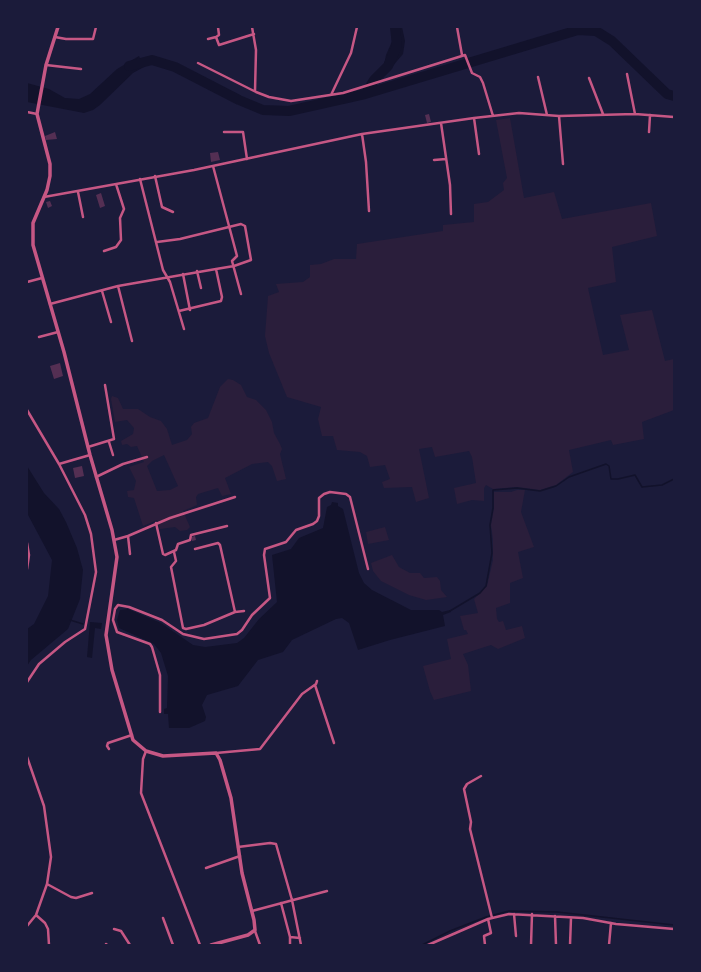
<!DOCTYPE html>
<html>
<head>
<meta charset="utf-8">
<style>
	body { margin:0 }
	#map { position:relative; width:701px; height:972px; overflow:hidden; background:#1b1b3a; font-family:"IBM Plex Sans",sans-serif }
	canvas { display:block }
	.frame { position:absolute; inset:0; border:28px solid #1b1b3a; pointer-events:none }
</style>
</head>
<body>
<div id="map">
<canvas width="701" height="972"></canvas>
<div class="frame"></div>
</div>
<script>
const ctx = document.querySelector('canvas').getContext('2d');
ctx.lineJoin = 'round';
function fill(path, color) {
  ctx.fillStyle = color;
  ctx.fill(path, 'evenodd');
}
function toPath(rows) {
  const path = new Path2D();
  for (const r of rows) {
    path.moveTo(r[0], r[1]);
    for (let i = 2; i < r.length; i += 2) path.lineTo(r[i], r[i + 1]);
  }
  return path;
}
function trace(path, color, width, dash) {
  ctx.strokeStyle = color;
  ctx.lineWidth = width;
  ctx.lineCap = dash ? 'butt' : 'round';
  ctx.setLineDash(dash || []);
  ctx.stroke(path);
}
fill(toPath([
	[510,118,524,198,554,192,562,219,651,203,657,236,612,247,616,282,588,288,603,355,629,350,620,315,652,310,665,361,674,359,674,410,642,422,644,439,613,445,611,440,569,450,573,472,556,485,540,490,517,487,493,489,486,485,484,488,484,501,472,500,457,504,454,488,476,483,472,457,469,451,435,457,432,447,419,449,429,498,416,502,412,487,384,488,382,482,390,479,385,465,370,467,367,456,360,452,337,450,333,436,322,436,318,419,321,407,287,397,269,353,265,336,268,296,279,292,276,284,303,282,310,277,310,265,321,264,334,259,356,259,357,244,443,231,443,225,474,222,474,204,488,202,504,190,503,183,507,178,496,120],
	[228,379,233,380,241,385,247,397,256,400,266,410,272,422,274,433,280,444,282,449,280,454,286,479,277,481,272,466,268,462,252,464,225,478,231,494,222,496,218,488,198,494,196,497,197,505,183,511,190,527,187,530,180,531,175,527,160,529,157,520,143,526,134,498,128,497,127,491,134,490,136,481,129,467,144,462,137,446,131,447,127,444,122,445,121,441,133,434,134,428,127,420,115,422,111,399,112,396,118,398,123,409,138,409,150,417,161,421,167,429,172,445,187,440,192,434,191,427,194,423,208,418,220,387],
	[164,455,178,486,170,490,157,491,147,466,152,461],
	[517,490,525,490,521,512,534,547,518,552,523,578,510,583,510,603,496,608,497,619,499,622,503,621,506,630,522,626,525,638,498,649,491,645,463,654,468,665,471,691,434,700,430,691,423,666,451,659,447,639,468,634,466,630,464,630,460,616,478,613,474,599,487,586,493,560,493,540,491,525,494,508,494,492,511,492],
	[385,527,389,540,368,544,366,532],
	[392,555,399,567,410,573,420,573,424,578,437,577,440,581,441,590,447,597,426,600,409,595,381,581,373,571,371,563]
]), '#2a1e3b');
fill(toPath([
	[392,27,402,27,405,41,403,54,392,67,385,67,384,65,386,55,393,39],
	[139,56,144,67,133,73,100,105,93,110,84,113,27,102,27,83,49,89,65,98,79,99,90,94,117,69],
	[27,466,44,493,59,509,66,522,77,548,83,570,80,599,68,629,31,660,27,666,27,629,34,624,48,596,52,560,27,513],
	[332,502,338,503,338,506,343,509,359,573,364,583,372,590,411,610,439,610,442,612,450,610,451,612,443,615,445,626,390,640,358,650,349,623,342,618,336,619,292,640,283,652,258,660,238,686,207,695,202,705,206,717,205,721,189,728,169,728,168,714,164,714,164,709,167,708,168,676,161,653,154,644,119,628,117,620,120,610,128,609,161,623,193,645,205,647,237,643,244,638,259,619,277,602,272,555,291,549,299,538,323,528,327,507,331,505],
	[90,622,102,623,101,629,95,628,92,658,87,657]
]), '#12122b');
trace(toPath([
	[450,611,480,593,486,586,492,553,490,525,493,508,493,490,517,488,540,491,556,486,569,477,606,464,609,466,611,479,618,479,635,475,642,487,662,485,674,479],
	[70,620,83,624],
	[422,945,450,931,486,917,509,911,557,912,674,925]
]), '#12122b', 1.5);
trace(toPath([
	[129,66,152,60,175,67,239,100,263,110,289,111,365,94,578,30,596,31,612,41,667,94,674,96],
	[366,93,374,80,388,66,397,46,395,27]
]), '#12122b', 10);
fill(toPath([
	[429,114,431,122,427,123,425,115],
	[55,132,57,139,46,140,45,136],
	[218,152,220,160,211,162,210,153],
	[101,193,105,206,100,208,96,195],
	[50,201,52,206,48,208,46,202],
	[60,363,63,376,54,379,50,366],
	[82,466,84,476,75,478,73,468],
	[195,536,196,540,192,541,191,537]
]), '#542f53');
trace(toPath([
	[218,27,219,35,216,37,219,45,254,34],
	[252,27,256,50,255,91],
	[457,27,462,55],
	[55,37,66,39,93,39,96,27],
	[208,39,216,37],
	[198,63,256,92,269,97,291,101,343,93,465,55,472,73,480,77,483,83,493,116],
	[46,65,81,69],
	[627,74,635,114],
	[538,77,547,115],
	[589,78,603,114],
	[331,95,351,53,357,27],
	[27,112,37,114],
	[559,116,563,164],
	[474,118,479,154],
	[441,123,450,185,451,214],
	[224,132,243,132,247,159],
	[649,132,650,115],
	[362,134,366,162,369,211],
	[434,160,446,159],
	[213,166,237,256,232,261,241,294],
	[155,176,162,207,173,212],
	[140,179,163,270,170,282,184,329],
	[78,192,83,217],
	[44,197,194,170,362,134,474,118,519,113,559,116,635,114,674,117],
	[157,242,180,239,241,224,245,226,251,260,234,266,216,269,222,297,221,301,179,311],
	[104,251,116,247,121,240,120,218,124,209,116,184],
	[197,271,201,288],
	[183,274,190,310],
	[27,282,42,278],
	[118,286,132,341],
	[102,291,111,322],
	[50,304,118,286,216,269],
	[39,337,58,332],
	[27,410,59,464,85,515,91,534,96,572,85,629,65,642,39,664,27,682],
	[109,442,113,455],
	[88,447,114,439,105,385],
	[59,464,90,455],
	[96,477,123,464,147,457],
	[156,523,163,554,165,555,176,550,178,544,190,540,191,535,227,526],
	[128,536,170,518,235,497],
	[114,540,128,536,130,554],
	[27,543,29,555,27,569],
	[195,549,218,543,220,545,235,612,244,611],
	[174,552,176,561,171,567,183,628,186,629,204,625,235,612],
	[315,685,334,743],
	[160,712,160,675,152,647,150,644,117,632,113,620,115,609,118,605,129,607,162,620,183,634,204,639,237,634,242,630,252,615,270,598,264,555,265,549,286,542,296,530,313,524,317,521,319,516,319,498,324,494,330,492,346,494,350,497,368,569],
	[109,749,107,746,108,743,132,735],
	[146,751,143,759,141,793,200,945],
	[216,753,260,749,302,694,316,684,317,681],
	[27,757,44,806,51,857,47,884,36,915,27,926],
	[481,776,467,784,464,789,471,822,470,829,492,918],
	[238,847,270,843,276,844,292,900,301,945],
	[206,868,240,856],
	[47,884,71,897,76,898,92,893],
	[281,903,290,937],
	[252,911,327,891],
	[514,914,516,936],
	[36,915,45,923,48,929,49,945],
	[555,916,556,945],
	[163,918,173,945],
	[114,929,121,931,130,945],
	[255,931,260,945],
	[106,944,107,945],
	[290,945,290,937,300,938],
	[428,945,488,919,509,914,583,918,616,924,674,929],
	[485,945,484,936,491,933,488,919],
	[531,945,532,914],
	[570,945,571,918],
	[609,945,611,923]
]), '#c65784', 2.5);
trace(toPath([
	[58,27,46,65,37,114,50,164,50,176,47,190,33,223,33,245,64,352,90,455,112,530,117,557,106,635,112,670,133,740,146,751,163,756,216,753,220,760,231,798,242,873,254,920,255,930,248,935,211,945]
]), '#c65784', 3.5);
</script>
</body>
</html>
